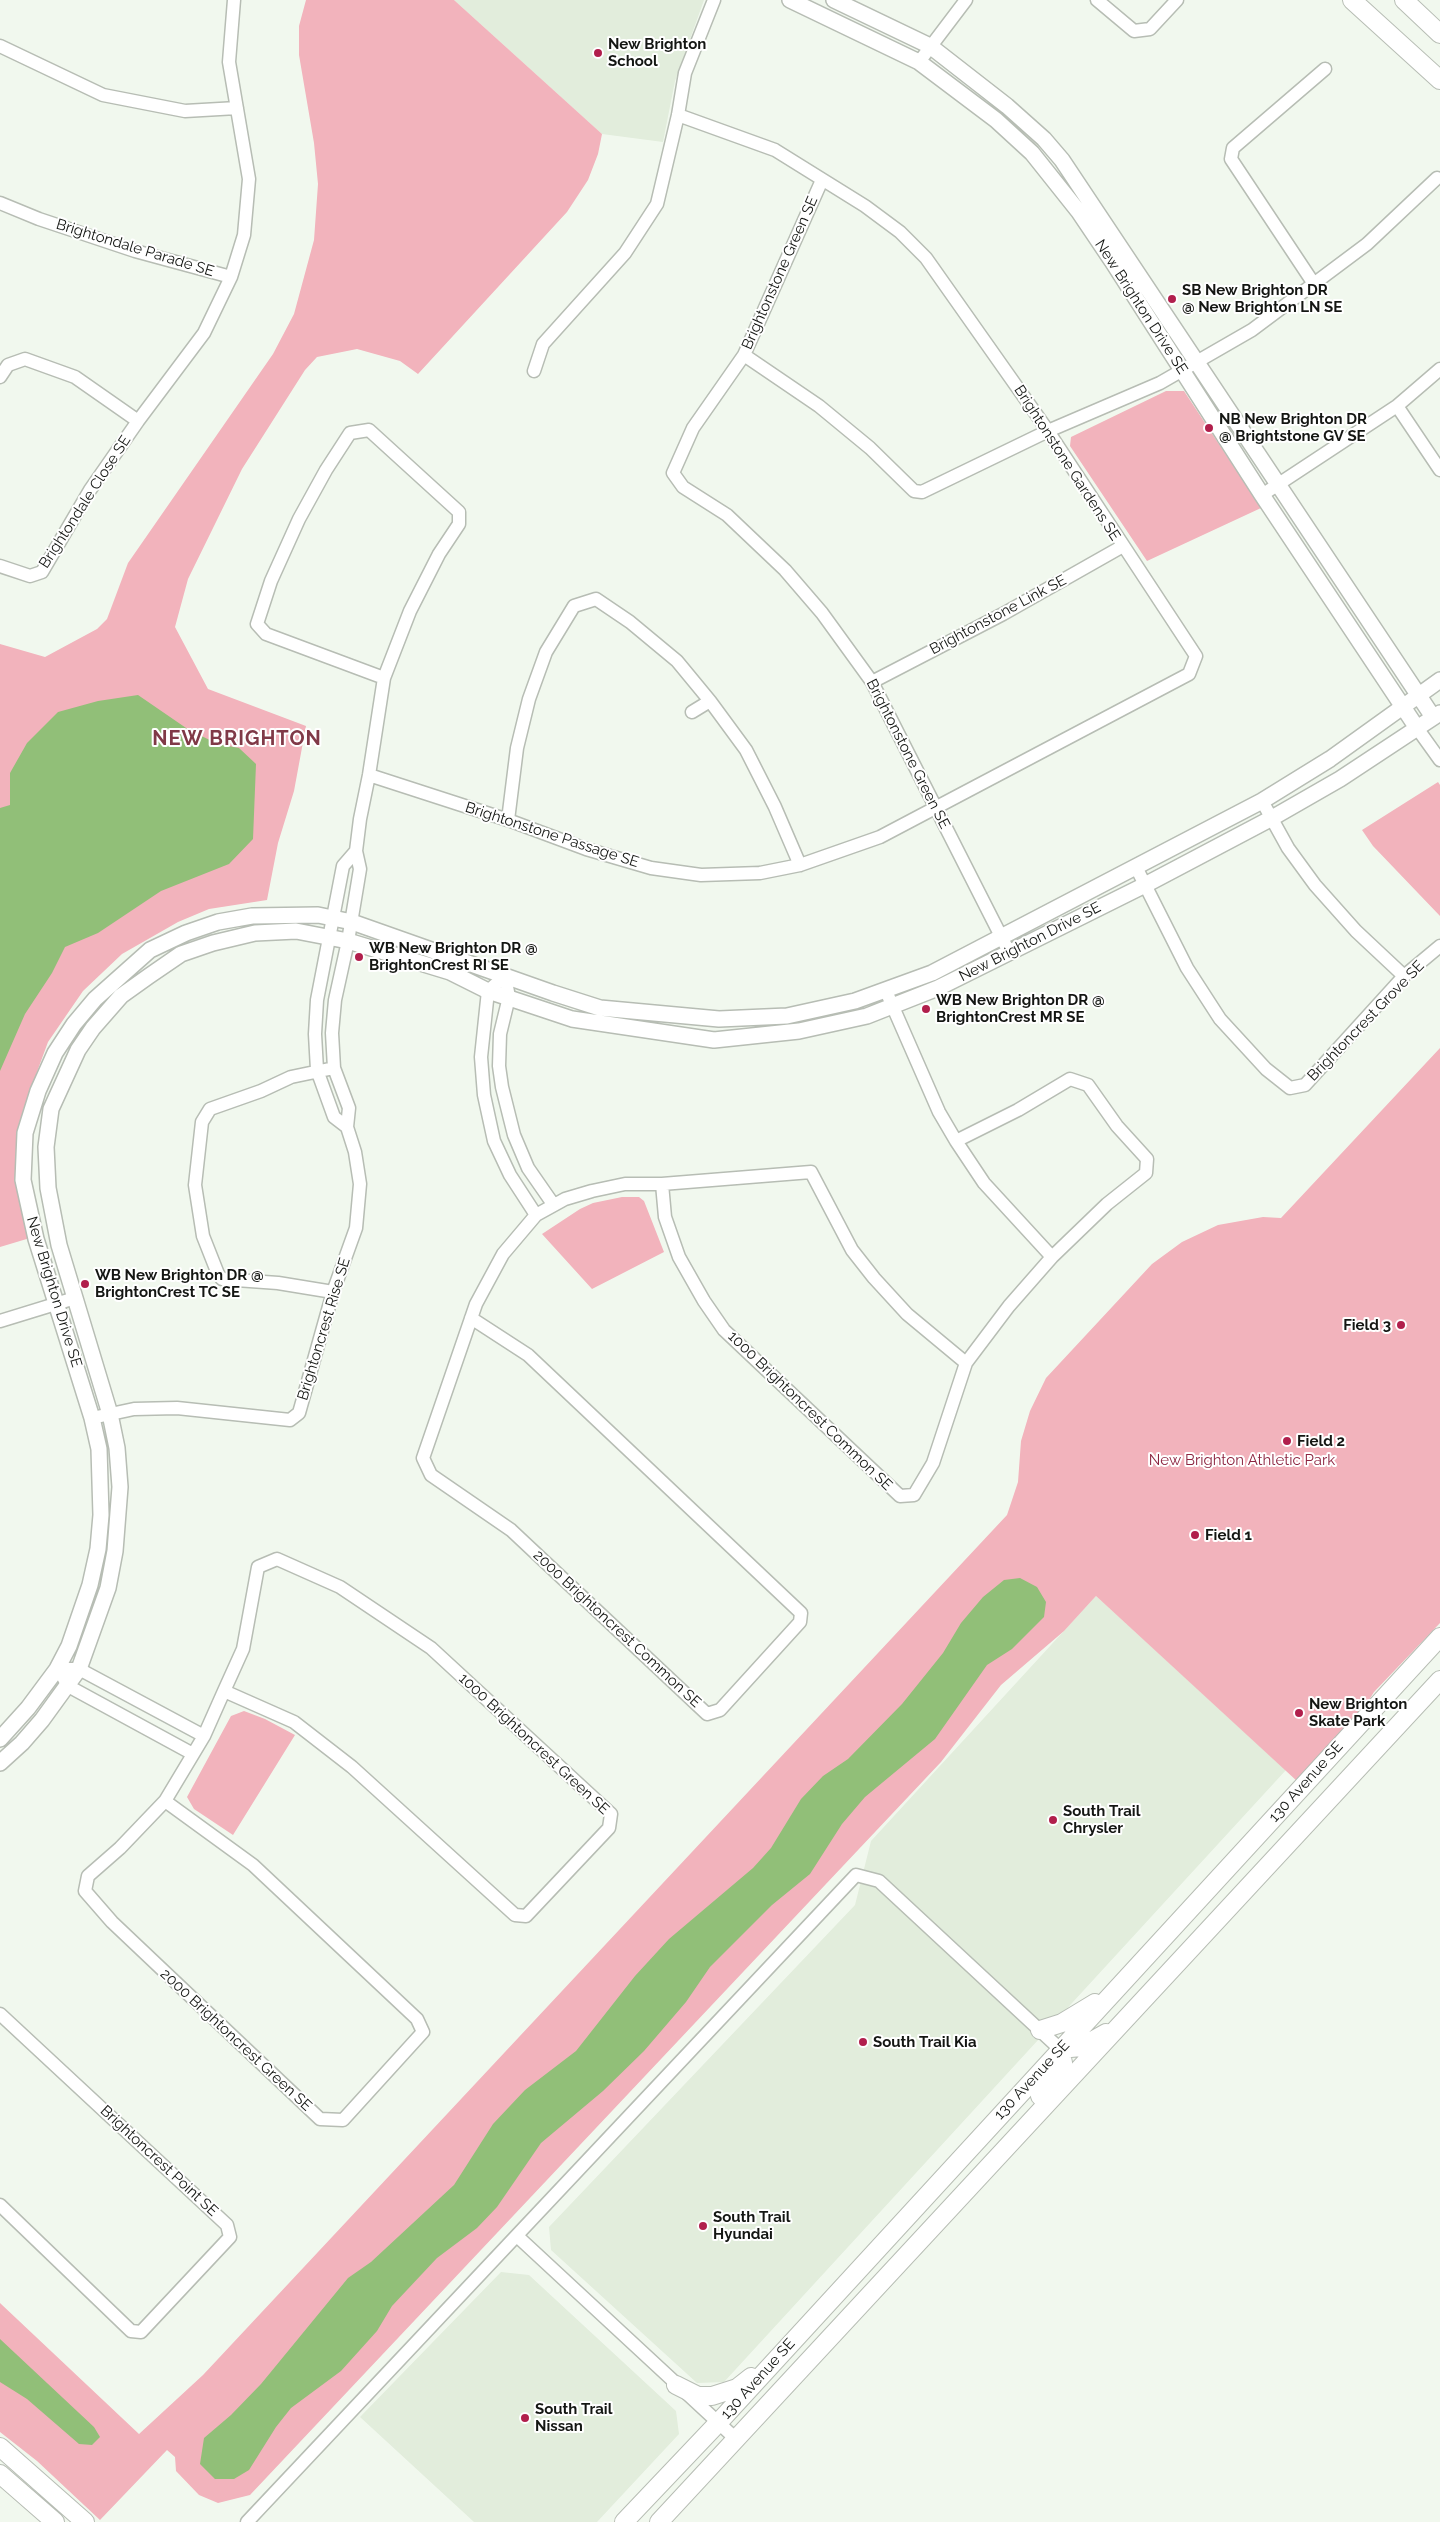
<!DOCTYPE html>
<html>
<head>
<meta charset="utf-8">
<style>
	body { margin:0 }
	canvas { display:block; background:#f1f8ee }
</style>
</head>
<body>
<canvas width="1440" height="2522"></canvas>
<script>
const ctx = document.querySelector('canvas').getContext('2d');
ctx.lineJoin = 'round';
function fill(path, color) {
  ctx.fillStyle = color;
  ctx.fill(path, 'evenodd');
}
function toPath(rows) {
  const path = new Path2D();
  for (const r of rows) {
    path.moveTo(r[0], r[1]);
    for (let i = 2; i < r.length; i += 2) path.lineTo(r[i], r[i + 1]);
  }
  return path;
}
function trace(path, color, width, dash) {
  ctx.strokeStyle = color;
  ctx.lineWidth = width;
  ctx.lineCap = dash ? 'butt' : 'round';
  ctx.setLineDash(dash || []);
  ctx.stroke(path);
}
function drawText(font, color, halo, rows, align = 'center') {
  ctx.font = font + ' Raleway,sans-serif';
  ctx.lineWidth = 4;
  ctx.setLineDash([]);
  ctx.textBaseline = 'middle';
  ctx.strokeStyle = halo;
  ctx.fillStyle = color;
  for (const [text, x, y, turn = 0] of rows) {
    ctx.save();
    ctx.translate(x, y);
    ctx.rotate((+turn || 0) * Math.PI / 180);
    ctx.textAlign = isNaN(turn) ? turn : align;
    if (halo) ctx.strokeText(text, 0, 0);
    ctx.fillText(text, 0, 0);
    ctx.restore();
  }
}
fill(toPath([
	[454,0,704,0,675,81,663,142,602,134],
	[1096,1596,1286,1770,724,2382,697,2383,551,2250,549,2227,855,1905,871,1841],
	[501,2272,529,2275,676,2411,679,2434,597,2522,474,2522,360,2417]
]), '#e2eddc');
fill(toPath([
	[306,0,454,0,602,134,598,154,588,180,567,212,418,374,400,361,357,349,317,357,305,370,242,469,188,579,175,627,208,689,306,726,294,791,278,843,267,900,209,909,178,922,122,954,83,991,48,1042,23,1110,18,1147,30,1238,0,1247,0,644,45,657,97,629,107,619,128,563,273,354,294,314,314,240,318,184,314,143,299,55,299,26],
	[1166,391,1184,391,1261,508,1147,561,1070,446,1071,437],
	[1438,782,1440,785,1440,916,1373,846,1362,830],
	[1440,1048,1440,1623,1374,1692,1362,1711,1298,1782,1096,1596,1064,1631,1001,1685,941,1762,250,2495,218,2503,199,2495,176,2471,175,2457,167,2450,100,2520,37,2461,0,2432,0,2303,139,2434,203,2375,1007,1515,1018,1482,1021,1441,1030,1411,1046,1378,1152,1264,1182,1242,1218,1225,1263,1217,1281,1218],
	[622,1197,639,1197,644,1201,664,1252,592,1289,542,1234,580,1209,593,1203],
	[244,1711,265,1719,295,1735,233,1835,194,1809,187,1797,231,1716]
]), '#f2b3bc');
fill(toPath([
	[138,695,189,730,218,744,239,748,256,764,253,839,229,864,161,891,98,933,65,947,52,973,25,1014,0,1071,0,808,10,805,10,773,27,743,58,712,98,701],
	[1020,1578,1037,1587,1046,1602,1044,1617,1012,1649,987,1665,935,1739,865,1797,842,1824,810,1874,772,1905,710,1967,686,2002,644,2051,603,2091,541,2143,497,2207,477,2228,437,2258,392,2306,377,2331,341,2371,291,2408,276,2427,249,2470,234,2479,215,2479,200,2464,204,2438,231,2415,261,2384,348,2278,371,2262,454,2185,493,2124,525,2090,576,2051,635,1976,669,1939,753,1868,771,1848,801,1799,823,1776,848,1759,902,1704,943,1653,961,1623,983,1597,1004,1580],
	[0,2339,94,2427,100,2437,92,2445,79,2444,27,2399,0,2382]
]), '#91bf78');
const minor = toPath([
	[1097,0,1134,31,1150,29,1177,0],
	[0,46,103,95,185,111,237,108],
	[919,62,966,0],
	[822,180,744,355,693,428,673,473,683,487,727,515,785,570,822,613,872,682,1009,952],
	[0,203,39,219,135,251,231,277],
	[1314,284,1231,159,1233,148,1325,69],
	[744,355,819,406,870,448,914,491,922,492,1048,431,1160,383,1252,330,1367,244,1437,178],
	[534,371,543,344,625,253,657,204,678,115,685,73,714,0],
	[0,377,8,365,25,359,75,377,138,421],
	[1397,406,1440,470],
	[1262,495,1397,406,1440,369],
	[0,566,30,576,42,572,90,490,138,421,204,333,231,277,244,235,249,179,229,62,234,0],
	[872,682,1003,614,1123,546],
	[692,712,710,701],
	[1417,728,1440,760],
	[369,775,508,820,586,849,651,868,701,875,760,873,800,865,880,837,1189,674,1196,656,1048,431,926,258,900,232,865,206,775,150,678,115],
	[1262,801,1288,848,1315,885,1356,931,1404,976],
	[508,820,517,748,529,699,546,652,574,606,596,599,630,622,677,661,710,701,746,750,775,807,800,865],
	[1136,867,1187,968,1220,1019,1266,1069,1290,1088,1305,1085,1404,976,1440,946],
	[505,976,488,991,481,1057,484,1095,494,1141,510,1175,536,1215],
	[505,976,509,997,500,1034,499,1066,502,1087,514,1135,528,1168,553,1204],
	[886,991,939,1112,956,1141,984,1183,1052,1257,1107,1204,1146,1173,1147,1159,1117,1126,1088,1085,1070,1079,1018,1110,956,1141],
	[347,1127,334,1117,317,1070,315,1034,317,1000,343,866,356,851],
	[662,1184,665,1217,679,1257,704,1301,724,1330,900,1496,914,1495,933,1463,966,1363,1009,1306,1052,1257],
	[333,1292,278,1283,222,1279,218,1274,203,1236,195,1185,202,1122,210,1109,261,1091,291,1077,334,1068],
	[471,1318,528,1355,801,1613,800,1622,720,1710,707,1714,511,1530,431,1475,423,1458,476,1304,503,1254,536,1215,565,1199,592,1191,625,1184,662,1184,811,1172,852,1250,874,1278,907,1314,966,1363],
	[0,1321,75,1298],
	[92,1418,134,1409,177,1408,290,1420,299,1413,333,1292,356,1228,360,1184,355,1152,347,1127,349,1108,334,1068,332,1033,335,1000,348,941,360,869,356,851,360,819,369,775,384,678,410,611,439,554,459,524,459,512,369,430,350,433,326,470,299,519,271,581,257,624,266,634,384,678],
	[57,1669,79,1669,204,1736],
	[63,1677,68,1686,193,1754],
	[165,1801,253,1865,417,2019,423,2032,343,2120,320,2119,112,1922,85,1891,88,1876,120,1848,165,1801,204,1736,224,1691,243,1649,258,1567,277,1559,340,1587,431,1648,611,1814,609,1828,526,1916,515,1915,352,1767,294,1722,224,1691],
	[0,2014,227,2225,230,2237,141,2332,131,2331,0,2205],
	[517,2236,736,2439],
	[247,2522,856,1875,879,1881,1060,2049]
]);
const tertiary = toPath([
	[790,0,919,62,996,120,1032,153,1079,212,1112,261,1262,495,1417,728],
	[834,0,930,46,1007,106,1044,139,1062,160,1433,717],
	[0,1739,28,1708,57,1669,69,1646,90,1585,98,1549,101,1515,99,1449,92,1418,36,1239,23,1180,25,1133,38,1091,55,1053,74,1024,95,999,150,950,186,933,218,922,252,916,318,915,352,922,553,993,600,1008,719,1019,787,1016,855,1001,932,973,1262,801,1330,759,1440,680],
	[0,1763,22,1743,42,1720,79,1669,108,1588,115,1551,120,1487,117,1448,110,1414,59,1245,48,1188,46,1147,51,1109,78,1050,93,1028,121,996,149,976,181,954,213,943,255,933,296,931,348,941,450,972,488,991,572,1019,714,1040,799,1031,867,1016,938,988,1145,885,1272,818,1340,779,1440,713]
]);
const secondary = toPath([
	[1352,0,1440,80],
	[1404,0,1440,34],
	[1040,2030,1062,2023,1095,2003],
	[1060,2049,1081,2047,1106,2033],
	[1040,2096,1063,2063,1060,2049],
	[676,2385,698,2396,712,2396,737,2388,751,2377],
	[0,2447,85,2522],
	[0,2474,55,2522],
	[624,2522,718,2423,1440,1637],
	[659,2522,1440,1680]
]);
trace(minor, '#b7bdb4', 15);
trace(tertiary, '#b7bdb4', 18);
trace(secondary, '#b7bdb4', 20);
trace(minor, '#fff', 12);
trace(tertiary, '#fff', 15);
trace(secondary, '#fff', 18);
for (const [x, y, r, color] of [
	[598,53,5,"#b11f4c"],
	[1172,299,5,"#b11f4c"],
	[1209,428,5,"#b11f4c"],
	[359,957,5,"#b11f4c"],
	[926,1009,5,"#b11f4c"],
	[85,1284,5,"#b11f4c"],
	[1401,1325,5,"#b11f4c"],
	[1287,1441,5,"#b11f4c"],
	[1195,1535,5,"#b11f4c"],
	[1299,1713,5,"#b11f4c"],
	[1053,1820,5,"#b11f4c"],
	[863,2042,5,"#b11f4c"],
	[703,2226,5,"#b11f4c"],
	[525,2418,5,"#b11f4c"]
]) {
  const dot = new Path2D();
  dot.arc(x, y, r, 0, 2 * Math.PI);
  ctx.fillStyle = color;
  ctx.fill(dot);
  trace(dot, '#fff', 2);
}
drawText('bold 15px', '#141613', '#fff', [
	["New Brighton",608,44],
	["School",608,61],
	["SB New Brighton DR",1182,290],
	["@ New Brighton LN SE",1182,307],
	["NB New Brighton DR",1219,419],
	["@ Brightstone GV SE",1219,436],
	["WB New Brighton DR @",369,948],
	["BrightonCrest RI SE",369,965],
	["WB New Brighton DR @",936,1000],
	["BrightonCrest MR SE",936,1017],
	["WB New Brighton DR @",95,1275],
	["BrightonCrest TC SE",95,1292],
	["Field 3",1391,1325,"right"],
	["Field 2",1297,1441],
	["Field 1",1205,1535],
	["New Brighton",1309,1704],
	["Skate Park",1309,1721],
	["South Trail",1063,1811],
	["Chrysler",1063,1828],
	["South Trail Kia",873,2042],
	["South Trail",713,2217],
	["Hyundai",713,2234],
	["South Trail",535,2409],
	["Nissan",535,2426]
], 'left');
drawText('15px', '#141613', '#fff', [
	["Brightondale Parade SE",135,248,17],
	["Brightonstone Green SE",780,273,-66],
	["New Brighton Drive SE",1141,307,57],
	["Brightonstone Gardens SE",1067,463,57],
	["Brightondale Close SE",85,502,-57],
	["Brightonstone Link SE",998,615,-28],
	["Brightonstone Green SE",908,754,63],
	["Brightonstone Passage SE",552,835,18],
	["New Brighton Drive SE",1030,942,-27],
	["Brightoncrest Grove SE",1366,1021,-46],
	["New Brighton Drive SE",54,1292,73],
	["Brightoncrest Rise SE",324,1329,-73],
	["1000 Brightoncrest Common SE",810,1411,44],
	["2000 Brightoncrest Common SE",617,1629,43],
	["1000 Brightoncrest Green SE",534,1744,43],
	["130 Avenue SE",1306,1782,-48],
	["2000 Brightoncrest Green SE",236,2040,43],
	["130 Avenue SE",1032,2080,-47],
	["Brightoncrest Point SE",159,2161,43],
	["130 Avenue SE",758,2379,-48]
]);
drawText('15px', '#8c2440', '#fff', [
	["New Brighton Athletic Park",1242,1460]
]);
ctx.letterSpacing = '1px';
drawText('bold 20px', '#803947', '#fff', [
	["NEW BRIGHTON",237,739]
]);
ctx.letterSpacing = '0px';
</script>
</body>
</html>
